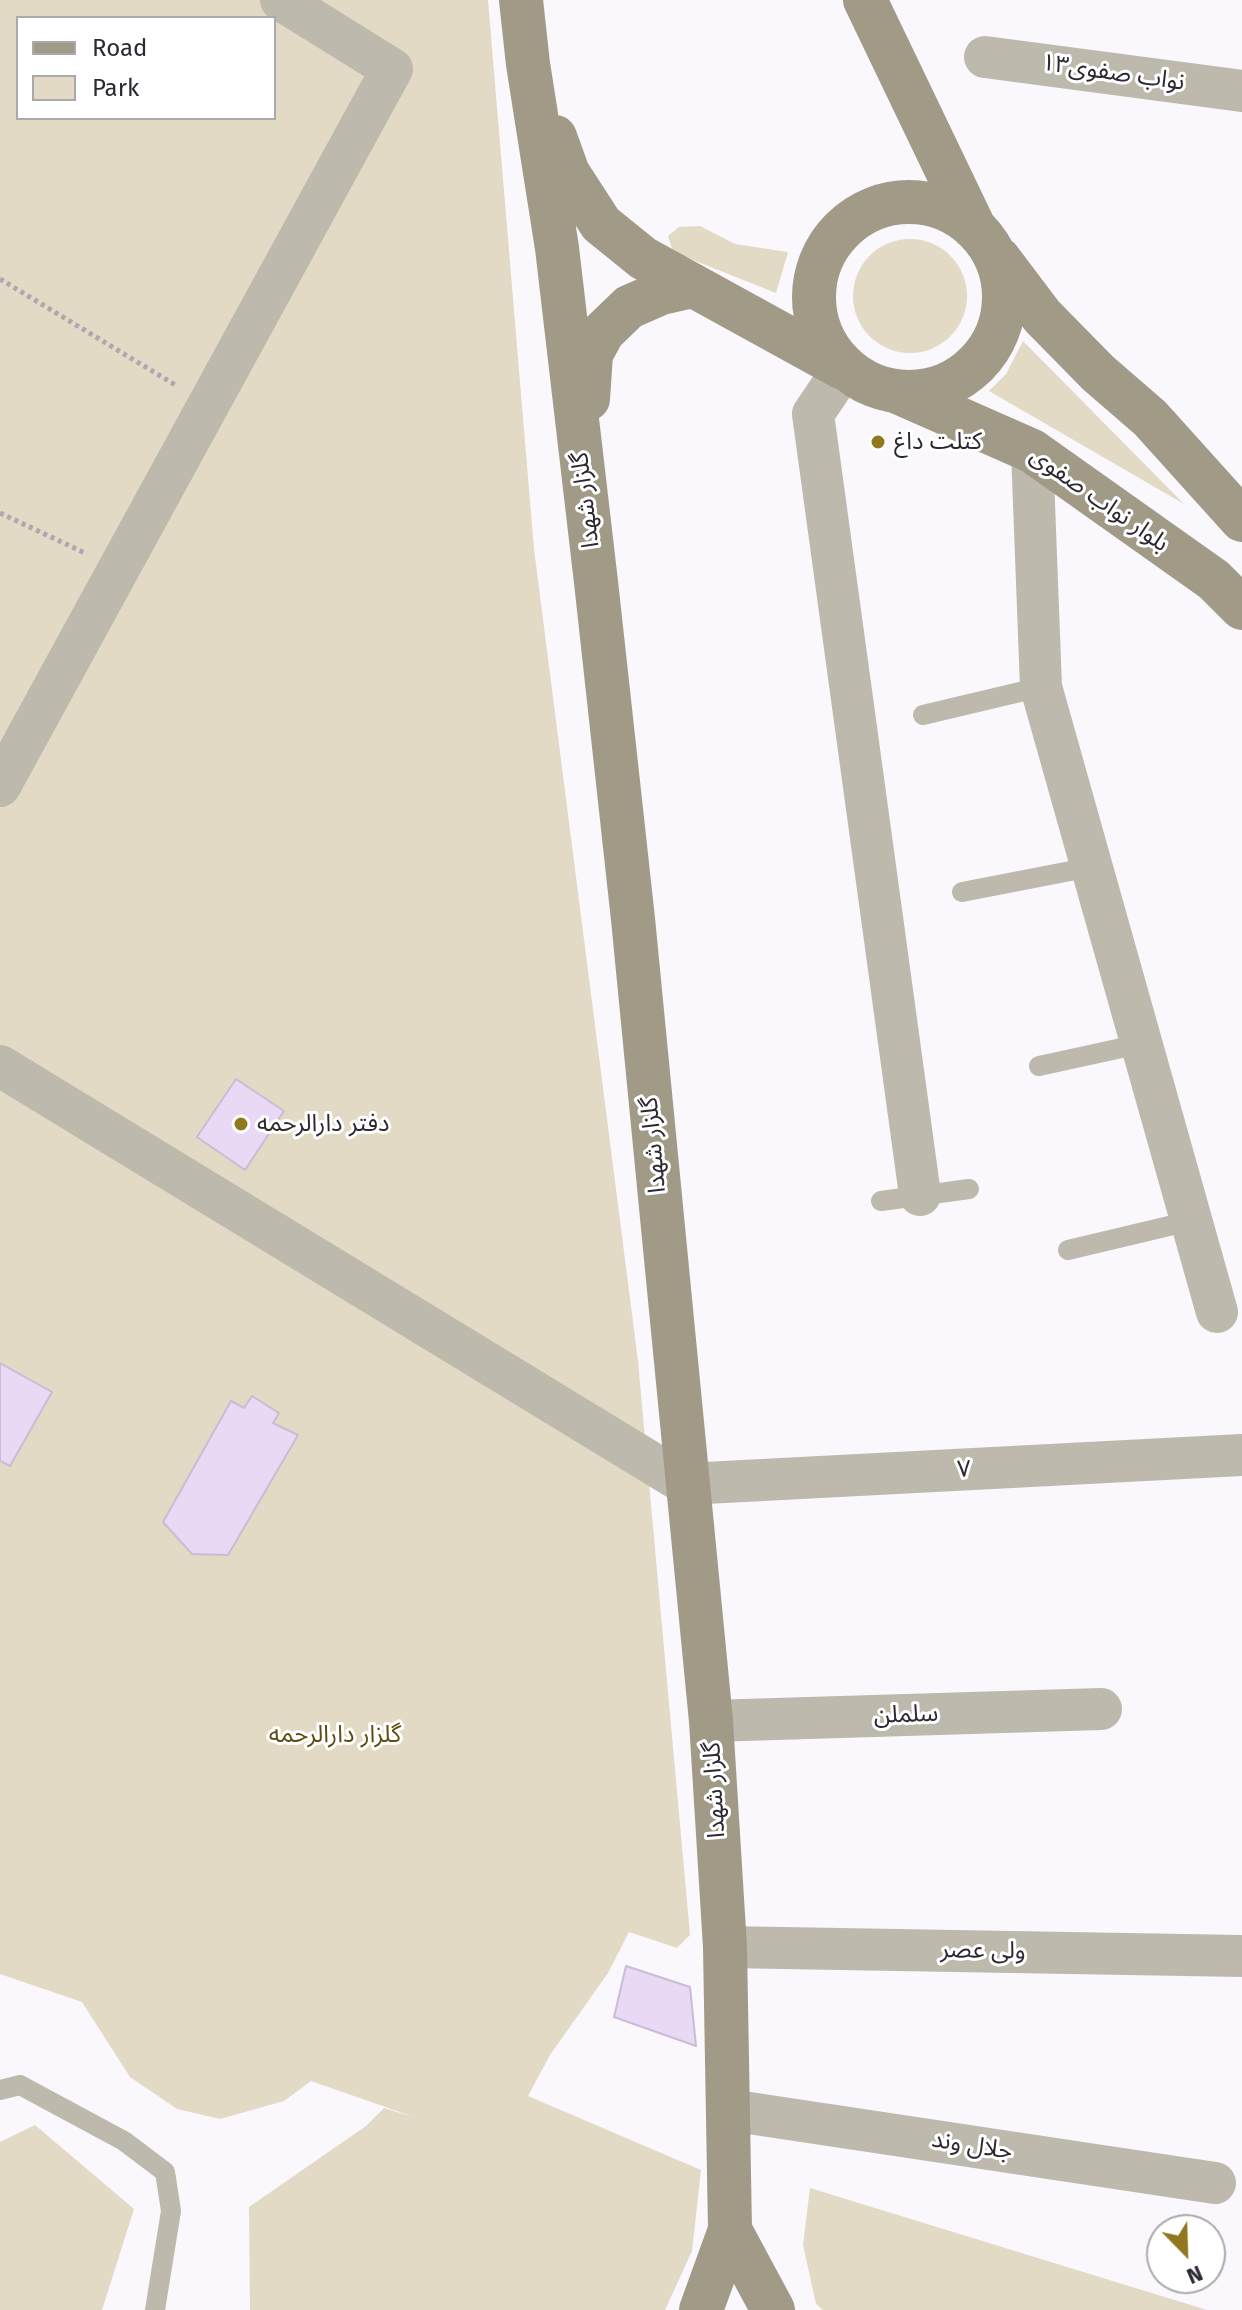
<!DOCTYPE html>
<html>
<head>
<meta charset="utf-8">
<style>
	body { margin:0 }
	#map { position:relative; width:1242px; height:2310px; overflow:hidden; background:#faf7fd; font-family:"Fira Sans",sans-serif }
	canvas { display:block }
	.legend { position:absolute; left:16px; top:16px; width:260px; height:104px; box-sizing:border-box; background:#fff; border:2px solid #aba9ad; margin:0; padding:10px 14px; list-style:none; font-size:24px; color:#2e2832 }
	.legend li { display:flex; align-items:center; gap:16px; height:40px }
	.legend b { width:40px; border:2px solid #aba9ad }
	.north { position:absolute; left:1146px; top:2214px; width:80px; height:80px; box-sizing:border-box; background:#fff; border:2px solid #aba9ad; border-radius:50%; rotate:157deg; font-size:22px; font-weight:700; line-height:32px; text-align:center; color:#2e2832 }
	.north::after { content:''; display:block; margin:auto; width:28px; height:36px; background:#91771d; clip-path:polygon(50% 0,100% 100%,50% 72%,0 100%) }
</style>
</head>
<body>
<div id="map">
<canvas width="1242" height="2310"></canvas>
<ul class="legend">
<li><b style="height:10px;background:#a09a87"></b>Road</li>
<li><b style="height:22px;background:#e2dac4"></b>Park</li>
</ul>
<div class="north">N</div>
</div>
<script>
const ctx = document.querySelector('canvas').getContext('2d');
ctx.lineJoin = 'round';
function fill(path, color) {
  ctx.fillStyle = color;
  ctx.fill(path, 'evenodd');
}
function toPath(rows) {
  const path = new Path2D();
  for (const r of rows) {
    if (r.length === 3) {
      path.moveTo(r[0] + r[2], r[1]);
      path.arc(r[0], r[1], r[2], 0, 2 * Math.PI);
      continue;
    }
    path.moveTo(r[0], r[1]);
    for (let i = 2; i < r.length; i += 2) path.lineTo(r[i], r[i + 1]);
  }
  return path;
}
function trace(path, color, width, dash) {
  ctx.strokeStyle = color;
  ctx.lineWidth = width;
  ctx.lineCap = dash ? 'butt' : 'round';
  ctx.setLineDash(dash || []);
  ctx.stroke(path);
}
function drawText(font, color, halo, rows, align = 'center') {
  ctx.font = font + ' "Fira Sans","Noto Sans Arabic",sans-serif';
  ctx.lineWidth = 6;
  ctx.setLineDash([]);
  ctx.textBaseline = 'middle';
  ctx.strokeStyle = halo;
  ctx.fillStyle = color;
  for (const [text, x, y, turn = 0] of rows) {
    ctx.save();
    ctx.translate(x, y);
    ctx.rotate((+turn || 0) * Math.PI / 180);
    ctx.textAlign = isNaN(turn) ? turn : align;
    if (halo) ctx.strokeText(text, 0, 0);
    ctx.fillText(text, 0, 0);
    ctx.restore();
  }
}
fill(toPath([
	[0,0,488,0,534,549,638,1361,690,1935,677,1948,629,1932,608,1973,550,2055,528,2096,701,2170,692,2251,665,2310,250,2310,249,2207,366,2126,384,2108,417,2118,311,2081,284,2101,220,2119,177,2109,130,2077,82,2002,0,1974],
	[18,18,274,18,274,118,18,118],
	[700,226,735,244,788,252,776,293,673,252,668,236,679,227],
	[910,296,57],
	[1023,341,1184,504,989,391,1006,374],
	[35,2125,134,2209,102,2310,0,2310,0,2142],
	[810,2188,1207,2310,823,2310,816,2304,803,2245]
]), '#e2dac4');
const building = toPath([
	[236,1079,284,1111,245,1170,197,1137,236,1079],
	[0,1363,52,1392,10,1466,0,1461,0,1363],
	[252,1396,279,1413,273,1423,298,1435,228,1555,192,1554,163,1522,231,1401,244,1408,252,1396],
	[626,1966,690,1987,696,2046,614,2017,626,1966]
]);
fill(building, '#e9d9f4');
trace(building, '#cbbcd6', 2);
trace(toPath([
	[0,279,177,386],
	[0,513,85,553]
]), '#ada8b0', 5, [4, 4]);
trace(toPath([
	[923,715,1041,687],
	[962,892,1091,867],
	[1039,1066,1140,1044],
	[881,1201,969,1189],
	[1068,1250,1190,1221],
	[0,2090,20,2085,124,2141,165,2172,171,2211,155,2310]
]), '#bdb9ac', 20);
trace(toPath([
	[985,57,1242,91],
	[844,368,813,414,920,1195],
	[1032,451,1041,687,1217,1312],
	[0,786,392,69,281,0],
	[0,1066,686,1484,1242,1455],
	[711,1721,1101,1709],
	[725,1947,1242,1956],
	[729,2110,1215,2183]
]), '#bdb9ac', 42);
trace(toPath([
	[521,0,528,64,557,248,596,582,633,919,711,1721,725,1947,730,2230],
	[865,0,973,225],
	[555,137,568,173,601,224,643,258,841,367],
	[909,297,95],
	[999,259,1042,316,1098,373,1150,418,1242,520],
	[898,392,1032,451,1214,580,1242,608],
	[588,399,591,354,603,332,629,307,661,293,692,286],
	[701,2310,730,2230,773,2310]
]), '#a09a87', 44);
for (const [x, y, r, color] of [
	[878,442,8,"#91771d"],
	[241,1124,8,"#91771d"]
]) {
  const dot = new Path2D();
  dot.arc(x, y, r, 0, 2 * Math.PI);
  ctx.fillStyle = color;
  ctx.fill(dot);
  trace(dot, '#fff', 3);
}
drawText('24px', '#2e2832', '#fff', [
	["۱۳نواب صفوی",1113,73,8],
	["گلزار شهدا",586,500,-97],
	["بلوار نواب صفوی",1099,500,35],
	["گلزار شهدا",654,1145,-95],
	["۷",964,1470,-3],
	["سلملن",906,1715,-2],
	["گلزار شهدا",715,1790,-93],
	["ولی عصر",983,1951,1],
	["جلال وند",972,2146,9]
]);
drawText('24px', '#2e2832', '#fff', [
	["کتلت داغ",894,442],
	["دفتر دارالرحمه",257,1124]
], 'left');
drawText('24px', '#5e4d11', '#fff', [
	["گلزار دارالرحمه",335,1735]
]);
</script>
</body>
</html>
